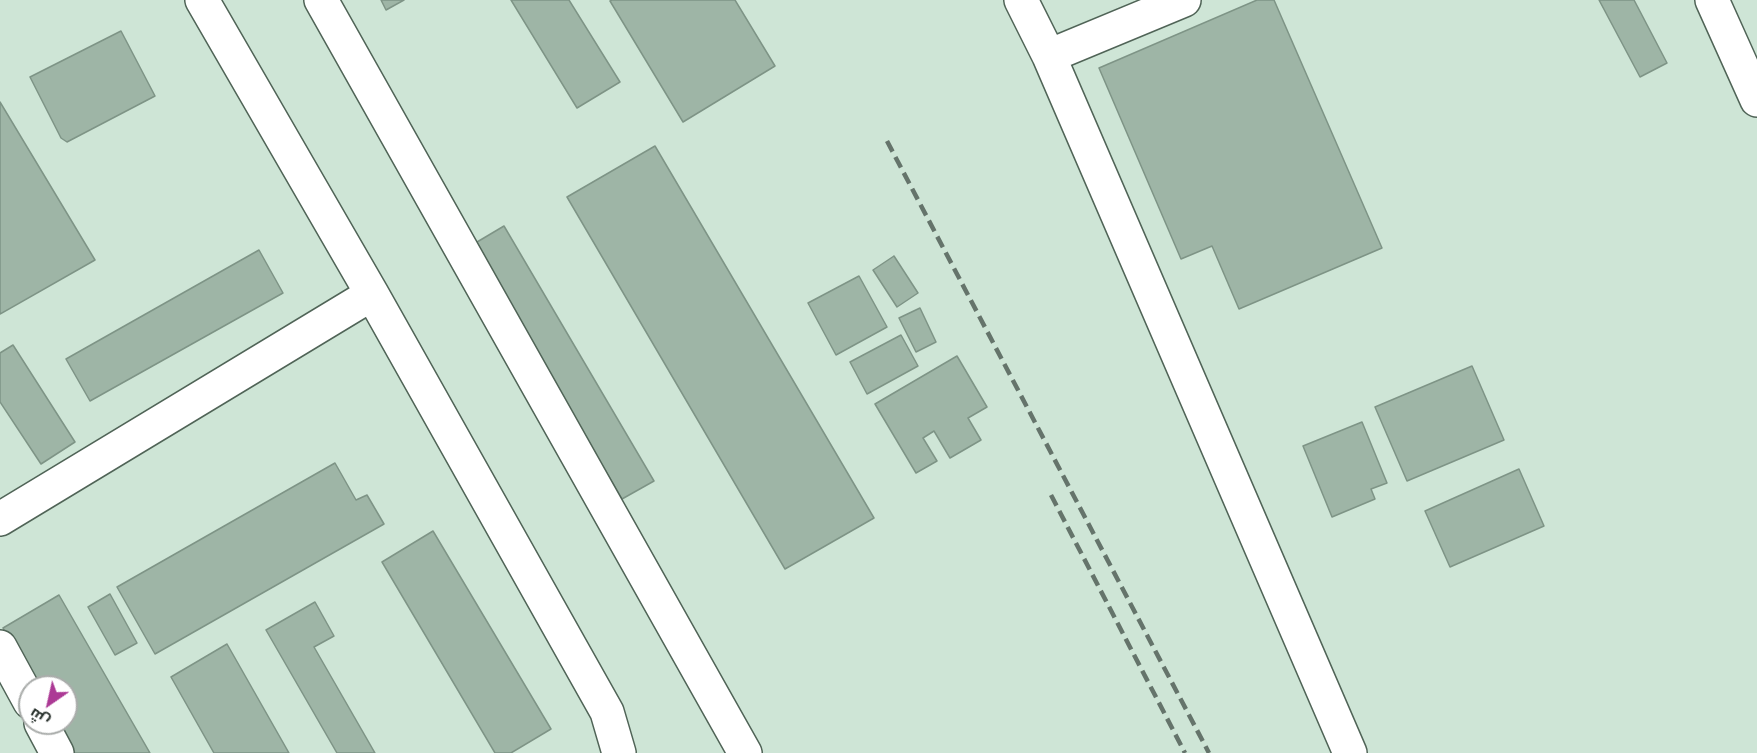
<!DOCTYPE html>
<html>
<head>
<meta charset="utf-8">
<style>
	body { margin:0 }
	#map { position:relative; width:1757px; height:753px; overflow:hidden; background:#cee5d6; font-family:"Asap Condensed",Cairo,sans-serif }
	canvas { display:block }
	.north { position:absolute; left:18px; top:675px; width:60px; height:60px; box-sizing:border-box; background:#fff; border:2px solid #a9acaa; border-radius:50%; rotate:214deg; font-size:16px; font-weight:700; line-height:24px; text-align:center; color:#27302b }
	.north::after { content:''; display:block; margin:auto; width:21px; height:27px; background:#ac3a95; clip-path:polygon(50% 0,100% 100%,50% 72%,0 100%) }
</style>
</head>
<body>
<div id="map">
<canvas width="1757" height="753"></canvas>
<div class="north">ش</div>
</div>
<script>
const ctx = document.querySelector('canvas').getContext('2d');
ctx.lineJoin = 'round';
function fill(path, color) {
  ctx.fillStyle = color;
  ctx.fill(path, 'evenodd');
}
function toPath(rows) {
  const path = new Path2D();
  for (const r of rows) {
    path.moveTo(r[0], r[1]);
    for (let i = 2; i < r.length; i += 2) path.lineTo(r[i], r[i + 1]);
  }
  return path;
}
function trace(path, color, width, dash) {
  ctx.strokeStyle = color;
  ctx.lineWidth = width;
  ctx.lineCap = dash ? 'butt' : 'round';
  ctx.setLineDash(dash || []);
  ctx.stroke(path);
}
const building = toPath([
	[381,0,404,0,386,10,381,0],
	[511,0,569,0,620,82,577,108,511,0],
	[612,0,735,0,775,66,683,122,610,1,612,0],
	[1257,0,1274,0,1382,248,1239,309,1212,246,1181,259,1099,68,1257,0],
	[1599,0,1634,0,1667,63,1640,77,1599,0],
	[121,31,155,96,67,142,61,138,30,77,121,31],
	[0,102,95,260,0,314,0,102],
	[655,146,874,518,785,569,567,197,655,146],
	[504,226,654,481,622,499,472,245,504,226],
	[259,250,283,293,90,401,66,359,259,250],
	[894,256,918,293,897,307,873,270,894,256],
	[859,276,887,327,836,355,808,303,859,276],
	[920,308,936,342,916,352,899,318,920,308],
	[901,335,918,366,867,394,850,362,901,335],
	[13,345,75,442,41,464,0,402,0,353,13,345],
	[957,356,987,407,968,418,981,440,950,458,934,431,923,438,937,461,916,473,875,404,957,356],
	[1472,366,1504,440,1407,481,1375,407,1472,366],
	[1362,422,1387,483,1371,489,1375,499,1332,517,1303,446,1362,422],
	[335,463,356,500,367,495,384,524,155,654,117,587,335,463],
	[1519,469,1544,526,1450,567,1425,511,1519,469],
	[433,531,551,729,511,753,495,753,382,562,433,531],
	[110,594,137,643,115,655,88,607,110,594],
	[59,595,150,753,75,753,58,723,66,723,66,687,37,687,3,628,59,595],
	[315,602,334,636,314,647,375,753,337,753,266,630,315,602],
	[227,644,289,753,214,753,171,677,227,644]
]);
fill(building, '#9eb5a6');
trace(building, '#7e9486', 1.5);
const minor = toPath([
	[202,0,372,294,607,712,619,753],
	[321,0,745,753],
	[1021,0,1049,56,1350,753],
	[1712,0,1757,100],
	[1049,56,1184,0],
	[0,519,372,294],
	[0,647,30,702],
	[41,723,57,753]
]);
trace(minor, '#506457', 36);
trace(minor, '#fff', 33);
trace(toPath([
	[887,141,1209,753],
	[1051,495,1185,753]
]), '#65746b', 4.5, [12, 6]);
</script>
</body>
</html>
